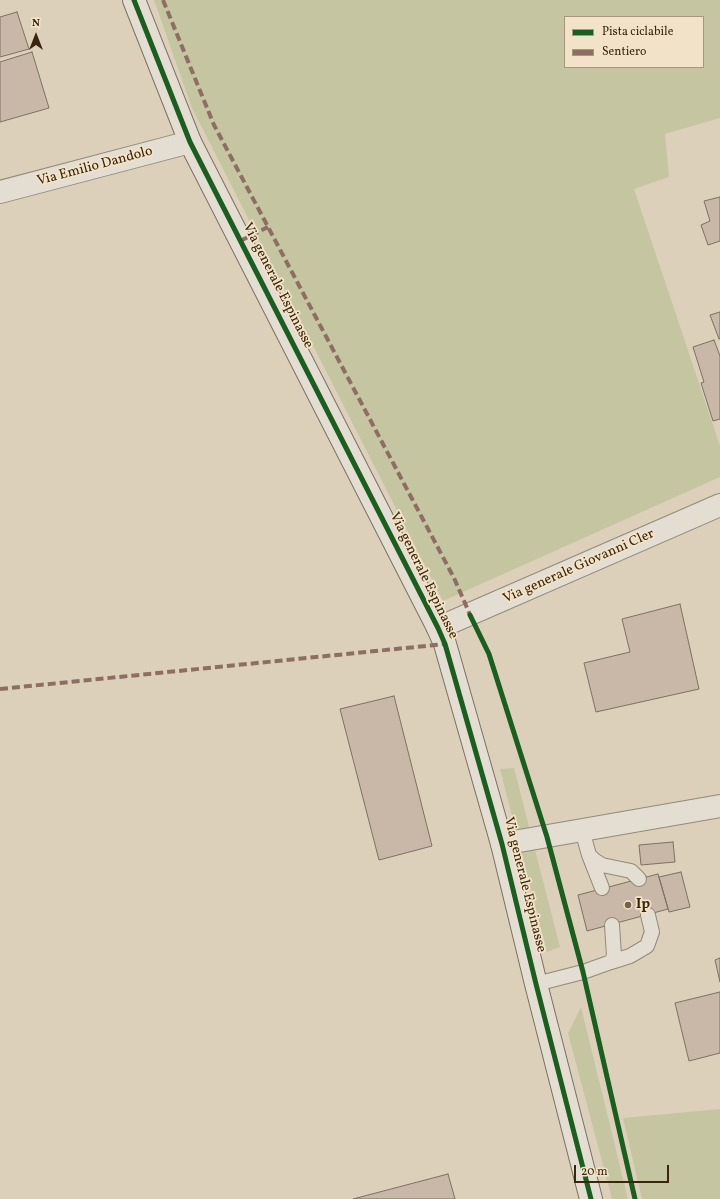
<!DOCTYPE html>
<html>
<head>
<meta charset="utf-8">
<style>
	body { margin:0 }
	#map { position:relative; width:720px; height:1199px; overflow:hidden; background:#dcd0ba; font-family:Vollkorn,serif }
	canvas { display:block }
	.legend { position:absolute; left:564px; top:16px; width:140px; height:52px; box-sizing:border-box; background:#f2e3c8; border:1px solid #a8977d; margin:0; padding:5px 7px; list-style:none; font-size:12px; color:#3a260d }
	.legend li { display:flex; align-items:center; gap:8px; height:20px }
	.legend b { width:20px; border:1px solid #a8977d }
	.north { position:absolute; left:16px; top:16px; width:40px; height:40px; -webkit-text-stroke:3px #f2e3c8; paint-order:stroke; rotate:0deg; font-size:11px; font-weight:700; line-height:16px; text-align:center; color:#3a260d }
	.north::after { content:''; display:block; margin:auto; width:14px; height:18px; background:#3a260d; clip-path:polygon(50% 0,100% 100%,50% 72%,0 100%) }
	.scale { position:absolute; left:574px; top:1165px; width:95px; height:18px; box-sizing:border-box; border:2px solid #3a260d; border-top:0; padding-left:5px; font-size:12px; line-height:14px; white-space:nowrap; color:#3a260d; -webkit-text-stroke:3px #f2e3c8; paint-order:stroke }
</style>
</head>
<body>
<div id="map">
<canvas width="720" height="1199"></canvas>
<ul class="legend">
<li><b style="height:5px;background:#1b5e20"></b>Pista ciclabile</li>
<li><b style="height:5px;background:#8d6e63"></b>Sentiero</li>
</ul>
<div class="north">N</div>
<div class="scale">20 m</div>
</div>
<script>
const ctx = document.querySelector('canvas').getContext('2d');
ctx.lineJoin = 'round';
function fill(path, color) {
  ctx.fillStyle = color;
  ctx.fill(path, 'evenodd');
}
function toPath(rows) {
  const path = new Path2D();
  for (const r of rows) {
    path.moveTo(r[0], r[1]);
    for (let i = 2; i < r.length; i += 2) path.lineTo(r[i], r[i + 1]);
  }
  return path;
}
function trace(path, color, width, dash) {
  ctx.strokeStyle = color;
  ctx.lineWidth = width;
  ctx.lineCap = dash ? 'butt' : 'round';
  ctx.setLineDash(dash || []);
  ctx.stroke(path);
}
function drawText(font, color, halo, rows, align = 'center') {
  ctx.font = font + ' Vollkorn,serif';
  ctx.lineWidth = 3.5;
  ctx.setLineDash([]);
  ctx.textBaseline = 'middle';
  ctx.strokeStyle = halo;
  ctx.fillStyle = color;
  for (const [text, x, y, turn = 0] of rows) {
    ctx.save();
    ctx.translate(x, y);
    ctx.rotate((+turn || 0) * Math.PI / 180);
    ctx.textAlign = isNaN(turn) ? turn : align;
    if (halo) ctx.strokeText(text, 0, 0);
    ctx.fillText(text, 0, 0);
    ctx.restore();
  }
}
fill(toPath([
	[154,0,720,0,720,118,665,134,669,177,634,189,720,446,720,477,443,601,192,108],
	[565,17,703,17,703,67,565,67],
	[514,768,560,947,547,952,500,769],
	[581,1007,628,1199,612,1199,568,1033],
	[720,1109,720,1199,642,1199,623,1118]
]), '#c5c6a1');
const building = toPath([
	[17,12,29,49,0,57,0,17,17,12],
	[32,52,49,108,0,122,0,62,32,52],
	[720,197,720,241,708,245,701,225,710,221,704,201,720,197],
	[720,312,720,339,719,339,710,315,720,312],
	[714,340,720,356,720,419,713,421,701,383,704,382,693,347,714,340],
	[680,604,699,689,596,712,584,663,630,652,622,619,680,604],
	[394,696,432,846,379,860,340,709,394,696],
	[673,842,675,862,641,865,639,845,673,842],
	[681,872,690,907,669,912,659,877,681,872],
	[658,874,668,909,587,931,578,895,658,874],
	[720,958,720,982,715,960,720,958],
	[720,992,720,1053,689,1061,675,1003,720,992],
	[448,1174,455,1199,353,1199,448,1174]
]);
fill(building, '#c9b8a7');
trace(building, '#7b7163', 1);
const lane = toPath([
	[582,830,589,855,602,888],
	[589,855,594,860,602,865,631,871,639,879],
	[611,962,630,956,647,946,652,932,648,915],
	[536,984,583,972,611,962,614,956,612,925]
]);
const street = toPath([
	[0,192,190,142],
	[438,628,720,505],
	[502,844,720,806]
]);
const secondary = toPath([
	[134,0,190,142,438,628,445,644,502,844,536,984,591,1199]
]);
trace(lane, '#928979', 16);
trace(street, '#928979', 24);
trace(secondary, '#7b7163', 24);
trace(lane, '#e3ddd2', 14);
trace(street, '#e3ddd2', 22);
trace(secondary, '#e3ddd2', 22);
trace(toPath([
	[163,0,214,125,454,578,471,617],
	[240,241,268,227],
	[0,689,445,644]
]), '#8d6e63', 4, [8, 4]);
trace(toPath([
	[134,0,190,142,438,628,445,644,502,844,536,984,591,1199],
	[470,615,489,654,547,837,583,972,635,1199]
]), '#1b5e20', 5);
for (const [x, y, r, color] of [
	[628,905,4,"#73624a"]
]) {
  const dot = new Path2D();
  dot.arc(x, y, r, 0, 2 * Math.PI);
  ctx.fillStyle = color;
  ctx.fill(dot);
  trace(dot, '#f2e3c8', 1.5);
}
drawText('14px', '#3a260d', '#f2e3c8', [
	["Via Emilio Dandolo",95,167,-15],
	["Via generale Espinasse",277,286,63],
	["Via generale Giovanni Cler",579,567,-24],
	["Via generale Espinasse",423,576,64],
	["Via generale Espinasse",524,885,76]
]);
drawText('bold 14px', '#3a260d', '#f2e3c8', [
	["Ip",636,905]
], 'left');
</script>
</body>
</html>
